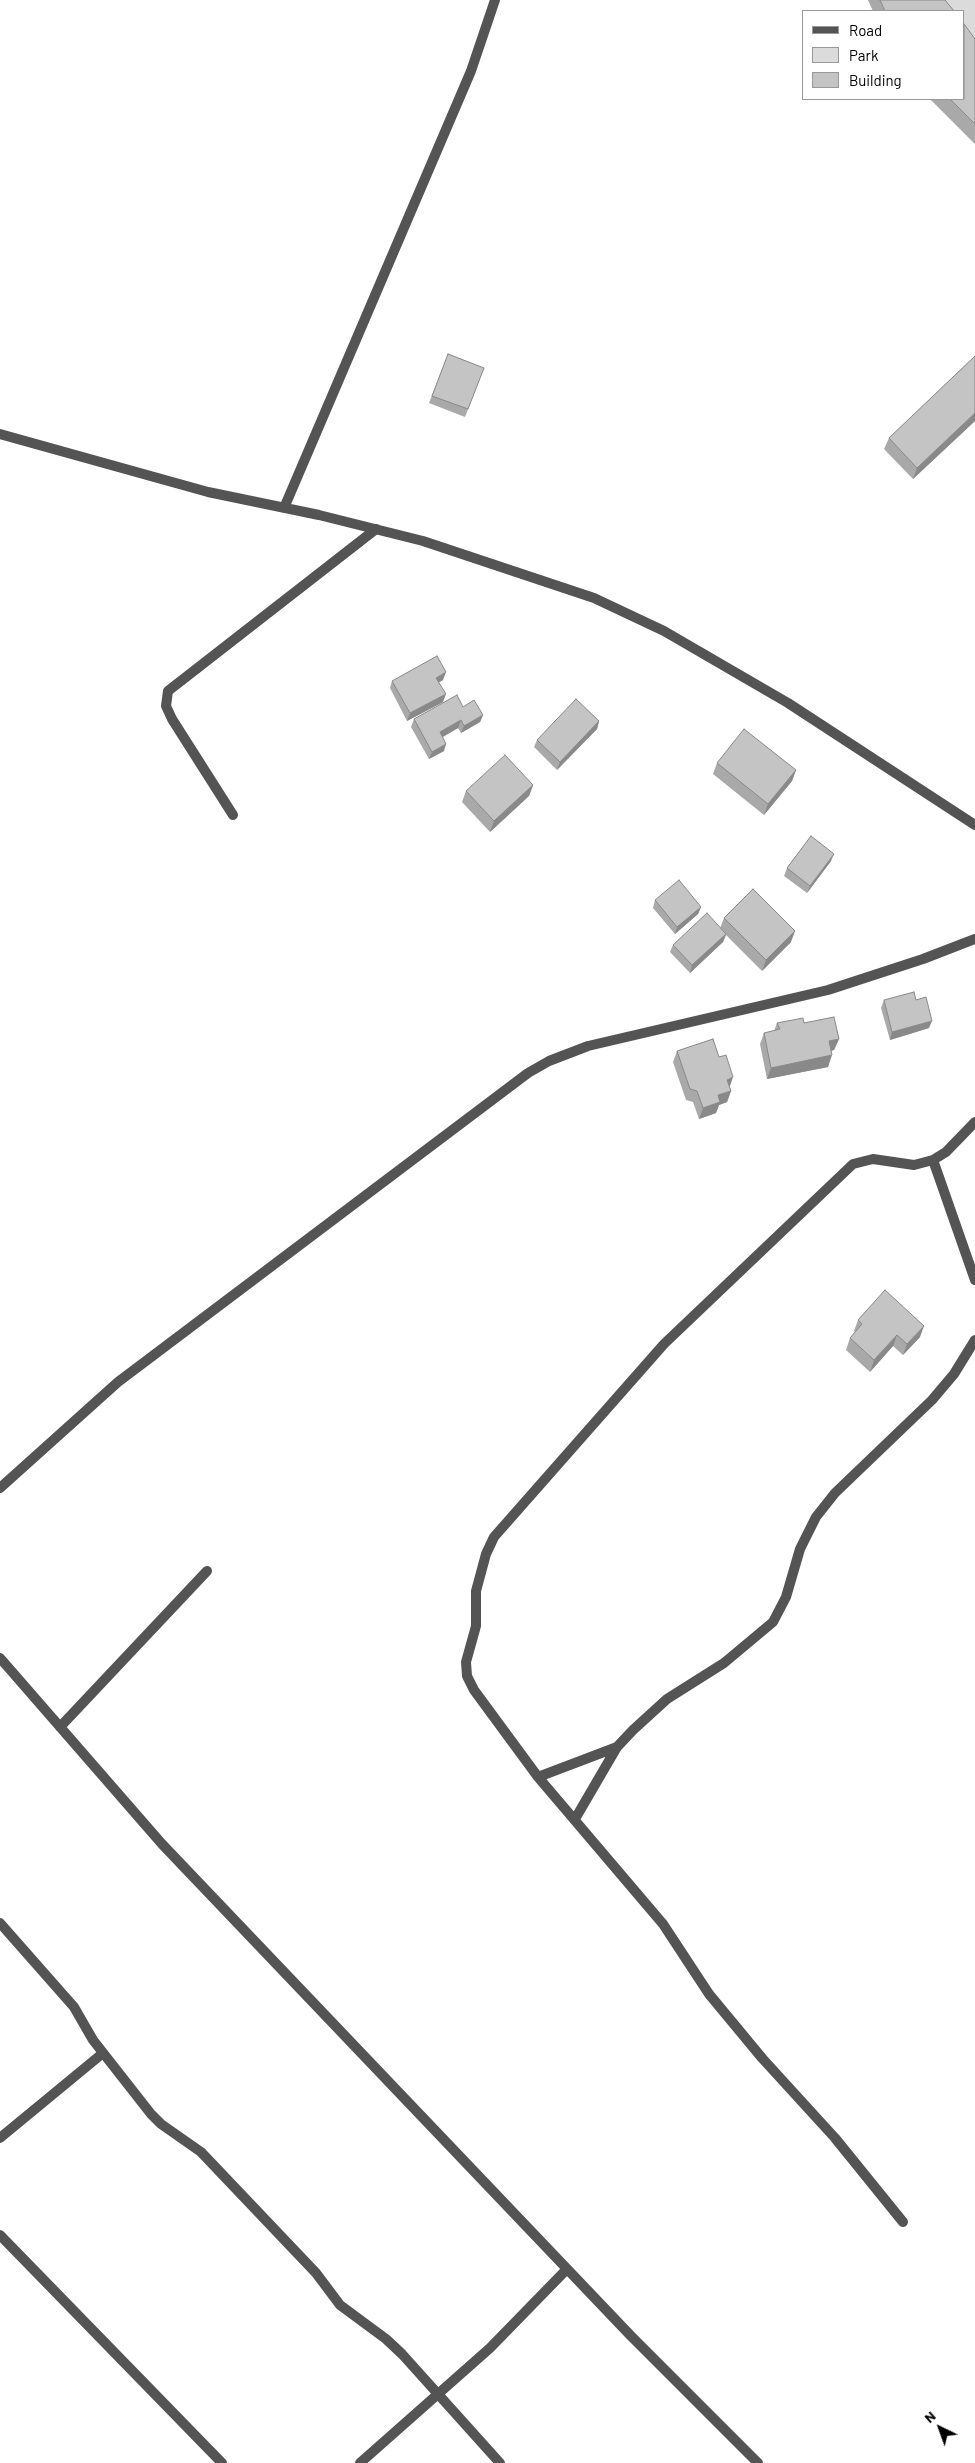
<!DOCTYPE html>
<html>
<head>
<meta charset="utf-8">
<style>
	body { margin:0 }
	#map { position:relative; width:975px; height:2463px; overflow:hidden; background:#fff; font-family:Barlow,sans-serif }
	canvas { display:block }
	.legend { position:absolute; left:802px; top:10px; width:162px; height:90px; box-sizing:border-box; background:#fff; border:1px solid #999; margin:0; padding:6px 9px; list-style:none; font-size:15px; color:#000 }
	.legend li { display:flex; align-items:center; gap:10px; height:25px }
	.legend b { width:25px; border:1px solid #999 }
	.north { position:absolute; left:915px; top:2403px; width:50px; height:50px; -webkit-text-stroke:4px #fff; paint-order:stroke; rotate:318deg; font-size:14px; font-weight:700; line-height:20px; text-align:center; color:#000 }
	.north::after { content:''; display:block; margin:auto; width:18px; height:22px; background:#000; clip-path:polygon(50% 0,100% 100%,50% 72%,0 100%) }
</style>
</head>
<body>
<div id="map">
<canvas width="975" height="2463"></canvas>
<ul class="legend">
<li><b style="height:6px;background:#545454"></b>Road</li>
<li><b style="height:14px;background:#dbdbdb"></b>Park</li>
<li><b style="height:14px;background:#c4c4c4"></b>Building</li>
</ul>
<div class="north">N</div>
</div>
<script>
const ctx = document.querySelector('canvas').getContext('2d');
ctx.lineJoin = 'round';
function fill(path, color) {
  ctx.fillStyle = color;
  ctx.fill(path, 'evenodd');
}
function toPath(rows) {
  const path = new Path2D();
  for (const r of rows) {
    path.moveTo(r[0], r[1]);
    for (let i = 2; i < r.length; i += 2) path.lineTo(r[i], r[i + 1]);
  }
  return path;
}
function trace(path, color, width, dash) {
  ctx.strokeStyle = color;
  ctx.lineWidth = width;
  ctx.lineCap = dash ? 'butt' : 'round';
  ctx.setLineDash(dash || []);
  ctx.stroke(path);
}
fill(toPath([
	[868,0,975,0,975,144,930,99,964,99,964,11,873,11]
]), '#dbdbdb');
trace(toPath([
	[233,815,172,719,166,706,168,691,376,529]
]), '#545454', 10);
trace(toPath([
	[0,434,208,492,319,515,423,541,594,598,664,631,788,703,975,825],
	[284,508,471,71,495,0],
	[933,1160,975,1280],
	[0,1488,118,1382,528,1073,549,1061,588,1046,828,990,923,959,975,939],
	[0,1658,162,1844,631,2336,758,2463],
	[60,1727,207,1571],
	[538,1777,617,1747],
	[575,1819,617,1747,633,1730,667,1699,724,1663,773,1622,786,1597,800,1549,816,1517,835,1493,932,1400,954,1374,975,1340],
	[0,1923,74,2007,93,2040,151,2114,161,2124,201,2152,316,2273,340,2305,386,2339,402,2354,500,2463],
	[0,2138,103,2053],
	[903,2222,835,2138,762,2058,709,1994,663,1924,538,1777,474,1690,467,1676,466,1662,476,1626,476,1591,486,1554,494,1537,664,1344,853,1164,873,1159,914,1165,933,1160,946,1152,975,1122],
	[0,2235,222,2463],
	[360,2463,490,2348,567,2269]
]), '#545454', 10);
fill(toPath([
	[868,0,945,0,954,11,873,11],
	[975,39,975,144,930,99,964,99],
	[448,354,484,368,465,417,429,403],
	[975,356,975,421,913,479,884,449,889,438],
	[443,680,439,682,443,702,407,721,390,688,392,681],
	[463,707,483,715,480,722,461,733,458,728,443,737,444,751,429,759,411,727,414,719],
	[599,721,597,729,557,770,534,747,537,740],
	[717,763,796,770,792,781,764,815,713,774],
	[533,785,529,796,490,832,462,802,466,791],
	[831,861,807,893,784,876,787,868],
	[655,900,701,907,698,914,675,934,653,908],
	[724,918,791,942,762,971,726,935,723,942,690,973,670,952,673,945,720,928],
	[884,1000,916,1000,929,1028,890,1040,881,1008],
	[777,1023,804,1023,839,1039,834,1050,831,1051,828,1067,767,1079,760,1044,764,1033,774,1031],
	[677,1051,730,1088,731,1091,727,1102,719,1105,716,1113,699,1119,693,1102,686,1100,673,1062],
	[858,1320,920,1337,903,1355,893,1346,870,1372,846,1350,850,1338,855,1332,854,1331]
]), '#a9a9a9');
fill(toPath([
	[975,413,975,421,913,479,917,468],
	[446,672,443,680,434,685,436,678],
	[446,694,443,702,407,721,410,713],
	[483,715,480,722,461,733,464,726],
	[461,720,458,728,437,740,440,732],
	[599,721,597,729,557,770,560,762],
	[446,744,444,751,429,759,432,752],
	[796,770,792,781,764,815,768,804],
	[533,785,529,796,490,832,494,821],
	[834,854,831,861,807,893,810,886],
	[701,907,698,914,675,934,677,927],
	[795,931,791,942,762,971,766,960],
	[726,934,723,942,690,973,692,965],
	[932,1021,929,1028,890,1040,892,1032],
	[839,1039,834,1050,825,1052,829,1041],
	[832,1055,828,1067,767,1079,771,1068],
	[733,1077,729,1089,727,1080],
	[731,1091,727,1102,719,1105,716,1113,699,1119,703,1108,718,1095],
	[924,1326,920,1337,903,1355,907,1344],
	[897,1335,893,1346,870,1372,874,1360]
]), '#898989');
const building = toPath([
	[880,0,945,0,954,11,885,11,880,0],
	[964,24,975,39,975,124,950,99,964,99,964,24],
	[448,354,484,368,468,409,432,396,448,354],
	[975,356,975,413,917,468,889,438,975,356],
	[437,656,446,672,436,678,446,694,410,713,392,681,437,656],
	[457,695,463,707,474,700,483,715,464,726,461,720,440,732,446,744,432,752,414,719,457,695],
	[576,699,599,721,560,762,537,740,576,699],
	[744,729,796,770,768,804,717,763,744,729],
	[505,755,533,785,494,821,466,791,505,755],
	[811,836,834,854,810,886,787,868,811,836],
	[679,880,701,907,677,927,655,900,679,880],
	[753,889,795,931,766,960,724,918,753,889],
	[707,913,726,934,692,965,673,945,707,913],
	[914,992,916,1000,926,997,932,1021,892,1032,884,1000,914,992],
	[834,1017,839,1039,829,1041,832,1055,771,1068,764,1033,780,1029,777,1023,803,1018,804,1023,834,1017],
	[713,1039,719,1057,726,1055,733,1077,727,1080,731,1091,718,1095,720,1102,703,1108,697,1091,690,1089,677,1051,713,1039],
	[885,1290,924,1326,907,1344,897,1335,874,1360,850,1338,862,1324,858,1320,885,1290]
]);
fill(building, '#c4c4c4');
trace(building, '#898989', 1);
</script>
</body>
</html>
